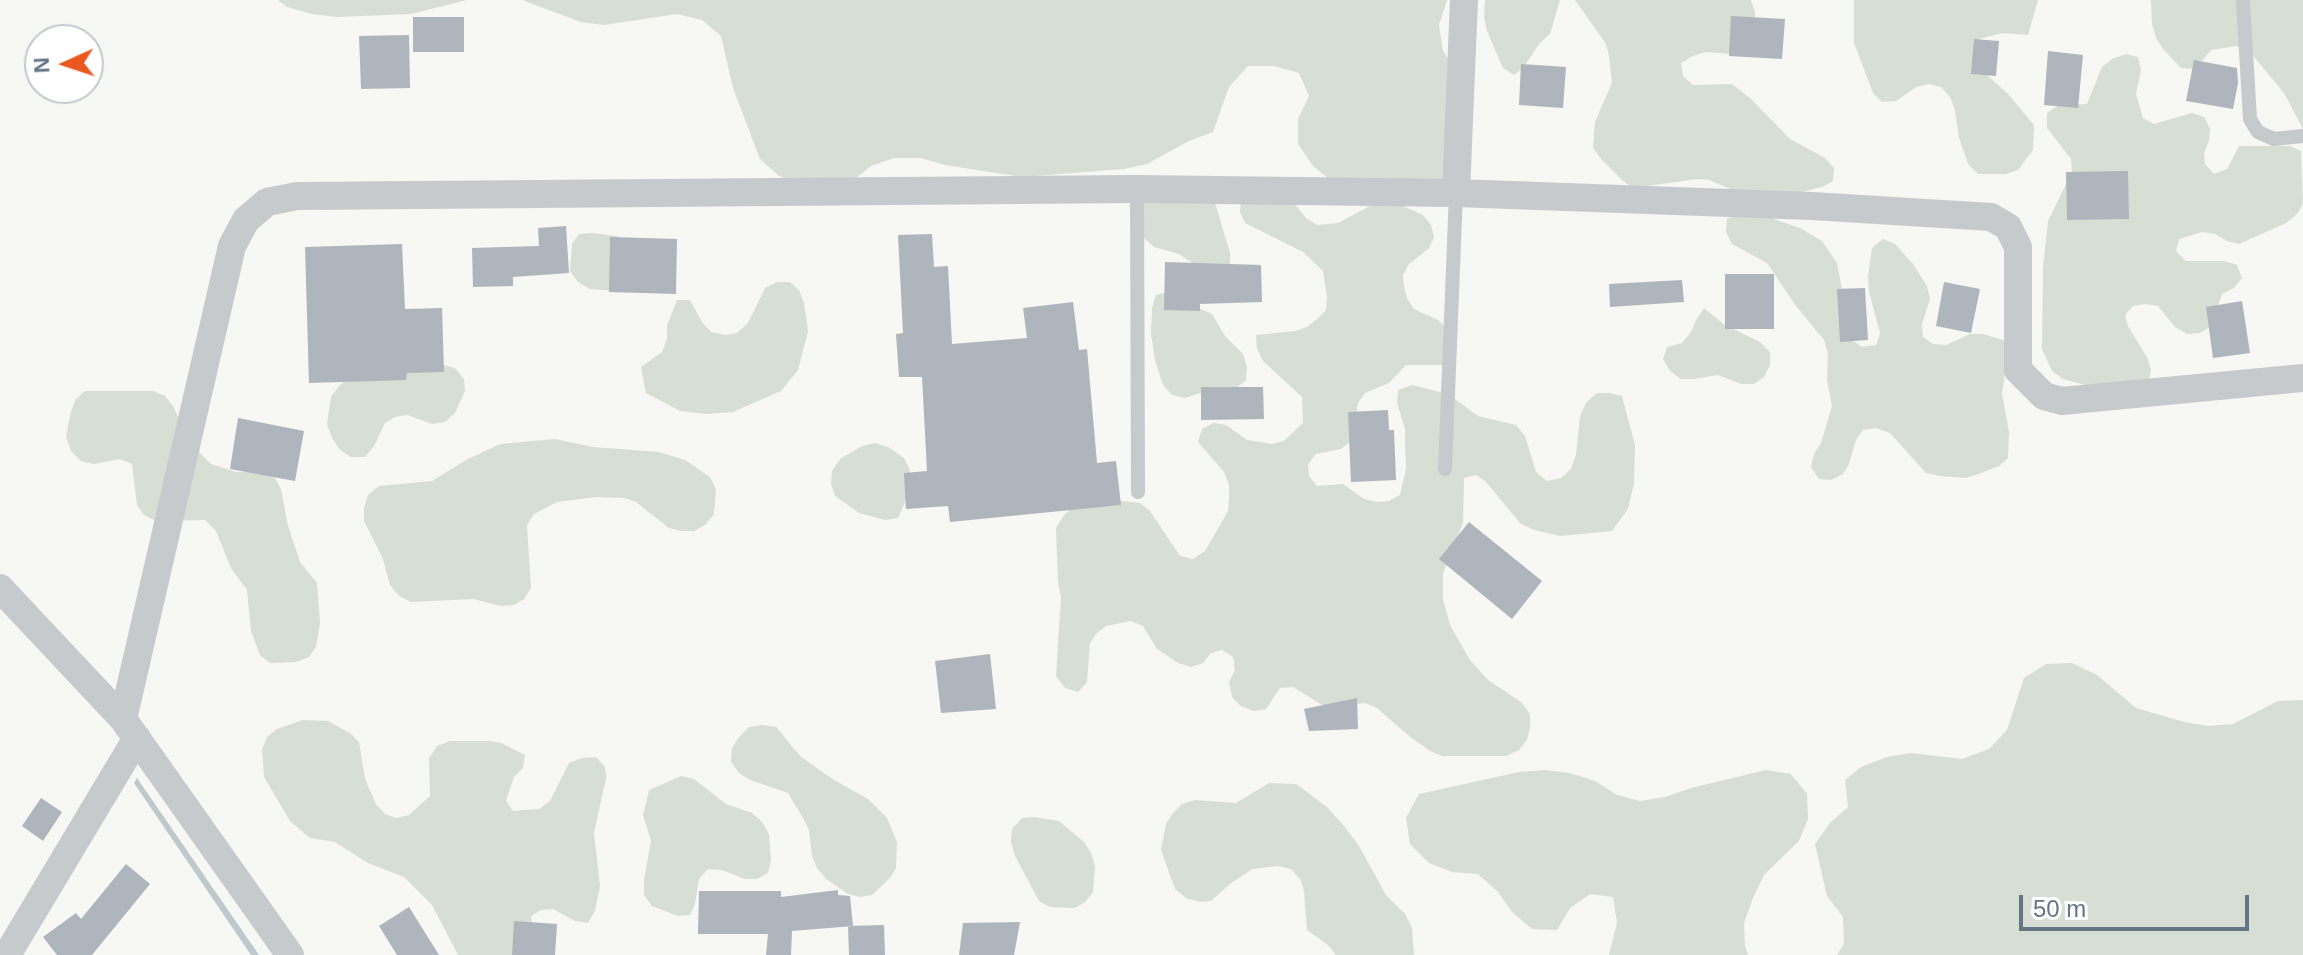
<!DOCTYPE html>
<html>
<head>
<meta charset="utf-8">
<style>
	body { margin:0 }
	#map { position:relative; width:2303px; height:955px; overflow:hidden; background:#f7f7f3; font-family:Arial,sans-serif }
	canvas { display:block }
	.north { position:absolute; left:24px; top:24px; width:80px; height:80px; box-sizing:border-box; background:#fff; border:2px solid #c1c8cf; border-radius:50%; rotate:267deg; font-size:22px; font-weight:700; line-height:32px; text-align:center; color:#647586 }
	.north::after { content:''; display:block; margin:auto; width:28px; height:36px; background:#eb581f; clip-path:polygon(50% 0,100% 100%,50% 72%,0 100%) }
	.scale { position:absolute; left:2019px; top:895px; width:230px; height:36px; box-sizing:border-box; border:4px solid #647586; border-top:0; padding-left:10px; font-size:24px; line-height:28px; white-space:nowrap; color:#647586; -webkit-text-stroke:6px #fff; paint-order:stroke }
</style>
</head>
<body>
<div id="map">
<canvas width="2303" height="955"></canvas>
<div class="north">N</div>
<div class="scale">50 m</div>
</div>
<script>
const ctx = document.querySelector('canvas').getContext('2d');
ctx.lineJoin = 'round';
function fill(path, color) {
  ctx.fillStyle = color;
  ctx.fill(path, 'evenodd');
}
function toPath(rows) {
  const path = new Path2D();
  for (const r of rows) {
    path.moveTo(r[0], r[1]);
    for (let i = 2; i < r.length; i += 2) path.lineTo(r[i], r[i + 1]);
  }
  return path;
}
function trace(path, color, width, dash) {
  ctx.strokeStyle = color;
  ctx.lineWidth = width;
  ctx.lineCap = dash ? 'butt' : 'round';
  ctx.setLineDash(dash || []);
  ctx.stroke(path);
}
fill(toPath([
	[278,0,467,0,411,14,337,17,312,14,287,7],
	[522,0,1447,0,1439,25,1443,51,1456,71,1462,126,1440,189,1334,183,1313,166,1298,144,1298,119,1309,96,1299,73,1274,66,1248,66,1229,87,1213,132,1189,141,1147,164,1124,169,1022,177,945,165,921,158,894,158,871,166,851,182,803,185,779,176,760,159,733,88,721,36,702,20,677,14,604,25,581,22],
	[1485,0,1560,0,1550,34,1539,44,1524,67,1514,75,1503,68,1487,31,1484,17],
	[1575,0,1751,0,1755,12,1756,38,1742,55,1705,52,1693,56,1681,63,1683,76,1693,85,1732,84,1752,100,1790,139,1825,158,1834,168,1833,181,1822,187,1797,193,1733,190,1709,180,1697,179,1633,188,1622,180,1601,159,1593,148,1595,122,1612,83,1609,56,1606,44],
	[1854,0,2038,0,2028,35,2003,33,1979,39,1988,76,2008,94,2034,125,2033,150,2018,170,2006,174,1978,174,1968,164,1959,138,1955,110,1950,97,1941,87,1929,84,1916,87,1896,101,1882,102,1873,93,1854,43],
	[2151,0,2303,0,2303,129,2284,93,2250,52,2237,46,2211,50,2195,69,2181,68,2163,49,2156,38,2152,24],
	[2126,54,2138,57,2141,70,2136,94,2143,118,2154,124,2192,113,2204,117,2210,129,2209,141,2204,153,2205,164,2214,174,2227,169,2239,146,2290,146,2301,151,2303,204,2297,214,2286,223,2239,244,2227,241,2215,234,2202,232,2179,239,2176,251,2186,261,2224,261,2237,265,2242,278,2234,288,2222,294,2210,327,2200,333,2187,334,2175,327,2158,306,2145,304,2133,306,2125,315,2128,326,2148,359,2151,371,2148,384,2099,389,2063,379,2052,371,2042,349,2043,267,2048,221,2072,172,2071,159,2047,128,2047,113,2059,105,2087,104,2102,67,2112,59],
	[1209,195,1216,206,1230,253,1230,265,1214,278,1179,254,1154,247,1144,238,1144,201],
	[1289,197,1306,218,1317,225,1338,223,1372,205,1398,204,1423,215,1431,225,1434,237,1429,248,1409,264,1403,275,1404,287,1407,298,1414,309,1438,320,1448,329,1449,365,1406,365,1389,383,1365,393,1358,403,1351,441,1341,449,1316,454,1308,464,1309,476,1317,486,1343,484,1364,499,1377,502,1389,501,1400,495,1406,469,1405,443,1405,429,1397,403,1398,390,1412,385,1448,394,1478,416,1516,425,1525,436,1536,472,1547,481,1561,478,1571,469,1576,455,1580,416,1586,403,1597,393,1609,393,1622,396,1635,445,1634,483,1628,509,1612,531,1560,536,1534,530,1521,524,1486,482,1476,475,1464,478,1463,523,1443,573,1443,599,1450,625,1470,660,1488,680,1521,702,1530,714,1530,727,1527,740,1519,750,1506,756,1442,756,1430,751,1409,736,1377,708,1365,703,1327,708,1293,687,1280,688,1266,709,1253,711,1241,706,1232,697,1229,682,1235,670,1233,657,1222,650,1211,653,1203,663,1191,667,1178,663,1157,649,1143,626,1131,621,1106,626,1097,633,1090,643,1087,682,1078,692,1065,688,1056,676,1061,597,1058,583,1056,528,1064,515,1074,507,1113,500,1140,503,1150,511,1180,556,1193,559,1205,551,1228,511,1229,498,1229,484,1224,472,1198,442,1202,429,1213,423,1226,425,1247,440,1272,444,1284,441,1303,423,1302,397,1263,361,1257,349,1256,335,1295,331,1307,327,1317,319,1326,310,1327,297,1323,271,1303,252,1245,223,1240,212,1241,199],
	[1739,214,1765,216,1800,228,1822,241,1837,263,1852,340,1862,347,1876,345,1880,333,1869,292,1868,277,1872,248,1883,239,1895,244,1913,264,1927,286,1930,299,1922,324,1923,337,1933,344,1946,345,1970,334,1983,334,2010,342,2002,394,2009,432,2008,458,1999,466,1976,475,1965,478,1940,476,1926,473,1890,433,1876,428,1863,430,1856,440,1849,464,1843,474,1831,480,1819,479,1811,467,1814,454,1821,443,1832,406,1827,380,1828,353,1824,340,1796,306,1767,263,1732,244,1726,232,1727,219],
	[592,233,617,236,628,243,615,291,590,289,578,282,570,271,572,244,579,234],
	[777,282,790,282,799,290,804,303,808,331,798,370,781,391,733,412,706,414,680,411,646,393,641,367,662,352,667,339,667,326,677,300,690,300,702,322,711,332,725,335,737,333,748,323,765,288],
	[1169,292,1188,308,1201,309,1212,314,1225,336,1243,354,1247,367,1246,380,1236,388,1210,390,1185,398,1172,395,1163,385,1155,360,1151,334,1152,308,1156,295],
	[1704,308,1725,325,1760,342,1770,352,1770,365,1764,377,1754,384,1741,384,1718,375,1694,379,1681,379,1670,371,1663,359,1667,347,1682,343,1691,332,1696,320],
	[443,365,455,368,464,379,465,391,455,413,445,422,432,424,407,415,395,417,385,423,374,446,365,457,351,457,340,450,332,438,327,424,331,397,339,386,350,377],
	[85,391,153,391,165,396,173,406,191,444,211,464,236,472,262,472,275,478,281,489,288,526,300,562,317,583,320,623,316,647,309,657,296,662,270,663,260,655,251,631,247,590,231,568,216,531,205,520,156,521,144,515,137,505,132,464,120,459,94,464,81,461,71,451,66,437,71,411,76,399],
	[555,439,593,447,659,452,685,460,710,477,716,489,714,514,706,524,694,531,681,531,669,528,636,502,624,498,596,497,557,502,534,514,527,525,531,588,524,599,514,605,501,606,473,599,411,602,399,596,390,585,383,559,364,521,364,508,368,495,379,486,432,481,466,460,500,444],
	[875,443,888,447,904,458,910,470,908,496,898,518,885,520,859,513,835,496,831,484,832,471,840,459,862,446],
	[2072,663,2097,675,2136,708,2184,722,2209,726,2233,724,2278,701,2303,700,2303,955,1837,955,1844,944,1843,917,1827,896,1815,844,1830,823,1848,807,1845,780,1861,767,1887,757,1911,753,1962,759,1989,749,2007,730,2024,678,2046,664],
	[303,720,328,721,350,733,359,742,365,779,376,804,385,814,396,818,409,815,430,796,429,758,437,746,450,741,489,741,501,743,525,755,523,768,514,777,506,801,513,811,539,809,550,801,569,763,582,758,596,757,605,767,606,778,594,833,600,886,595,911,588,923,575,921,553,909,541,910,531,916,537,955,458,955,432,905,404,877,368,863,335,842,310,838,290,821,264,777,262,749,267,737,277,729],
	[762,725,776,727,800,756,834,780,868,799,887,818,897,842,896,868,890,878,872,895,860,897,848,894,826,879,817,868,812,856,809,830,803,818,788,793,750,780,739,773,731,762,732,748,739,737,749,727],
	[1545,770,1570,773,1595,781,1617,795,1640,801,1665,797,1691,788,1766,770,1791,774,1807,794,1808,819,1799,841,1764,875,1753,898,1744,923,1745,946,1748,955,1609,955,1617,923,1613,897,1590,894,1570,908,1557,930,1532,929,1512,912,1498,892,1478,874,1452,872,1429,863,1410,844,1406,818,1419,794,1519,772],
	[681,776,694,779,726,804,752,813,762,822,769,834,771,860,768,873,757,879,745,879,722,870,708,869,699,879,695,904,690,915,678,916,652,906,644,895,644,880,651,841,643,815,649,790],
	[1269,783,1296,784,1327,807,1344,826,1359,846,1386,895,1405,914,1412,928,1414,955,1336,955,1328,945,1307,930,1304,891,1300,879,1291,869,1278,866,1252,869,1230,884,1211,901,1200,902,1186,898,1175,889,1161,850,1166,824,1173,813,1182,804,1195,800,1236,803],
	[1034,817,1059,821,1084,842,1091,853,1095,866,1093,892,1085,902,1075,908,1050,907,1039,901,1014,854,1011,841,1012,829,1022,818]
]), '#d7dfd4');
fill(toPath([
	[137,778,259,955,251,955,134,783]
]), '#bec9cd');
fill(toPath([
	[1731,16,1785,19,1782,59,1729,56],
	[413,17,464,17,464,52,413,52],
	[409,35,410,88,361,89,359,36],
	[1974,39,1999,41,1996,76,1971,74],
	[2048,51,2083,55,2078,108,2044,105],
	[2194,60,2237,68,2238,83,2233,109,2186,101],
	[1521,64,1566,67,1563,108,1519,105],
	[2128,171,2129,219,2067,220,2066,172],
	[566,226,569,273,513,277,513,286,473,287,472,248,539,246,538,228],
	[932,234,934,267,948,266,952,344,1027,338,1023,308,1073,302,1079,350,1087,349,1097,463,1116,461,1121,505,950,522,948,506,906,509,904,473,927,471,922,377,899,377,896,334,903,333,898,235],
	[610,237,677,239,676,294,609,292],
	[402,244,405,309,442,308,444,372,407,373,406,380,309,383,305,247],
	[1165,262,1261,265,1262,302,1200,304,1200,311,1164,310],
	[1725,274,1774,274,1774,329,1725,329],
	[1682,280,1684,302,1610,307,1609,284],
	[1944,282,1980,289,1971,333,1936,326],
	[1865,288,1868,340,1840,342,1837,289],
	[2242,301,2250,353,2213,358,2206,307],
	[1201,387,1263,387,1264,419,1201,420],
	[1388,410,1389,430,1394,430,1396,480,1351,482,1348,412],
	[238,418,304,431,295,481,230,469],
	[1469,522,1542,581,1512,619,1439,559],
	[990,654,996,709,941,713,935,661],
	[1357,698,1358,729,1309,731,1304,709],
	[41,798,62,812,43,841,22,826],
	[126,864,150,884,92,955,57,955,43,937,76,913,81,919],
	[838,890,838,895,850,896,853,926,792,931,791,955,766,955,768,934,698,934,699,891,781,891,781,897],
	[409,907,439,955,397,955,379,926],
	[514,921,557,924,555,955,512,955],
	[1020,922,1014,955,959,955,963,923],
	[884,925,885,955,849,955,848,926]
]), '#aeb5bc');
trace(toPath([
	[2243,0,2250,119,2258,132,2274,139,2303,136],
	[1137,189,1138,492],
	[1445,469,1456,193]
]), '#c6cacd', 14);
trace(toPath([
	[1456,193,1464,0],
	[0,588,123,719,290,955],
	[123,719,232,246,246,220,267,202,297,196,1137,189,1456,193,1812,206,1991,217,2008,227,2018,247,2018,370,2044,396,2062,401,2303,378],
	[7,955,137,738]
]), '#c6cacd', 28);
</script>
</body>
</html>
